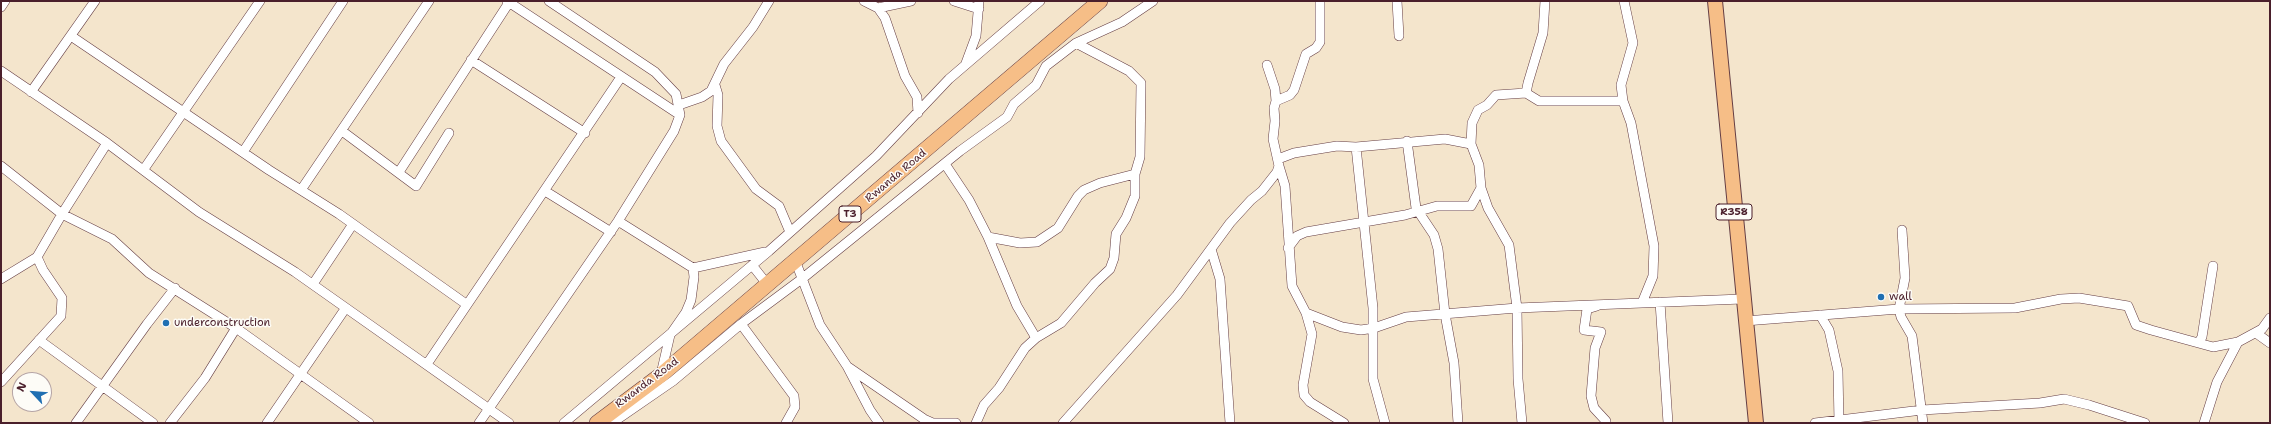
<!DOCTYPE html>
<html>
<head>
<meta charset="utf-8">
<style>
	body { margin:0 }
	#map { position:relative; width:2271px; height:424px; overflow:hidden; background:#f4e5cc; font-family:"Shantell Sans",sans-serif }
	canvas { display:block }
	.frame { position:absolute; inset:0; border:2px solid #4a1f2b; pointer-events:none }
	.north { position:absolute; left:12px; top:372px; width:40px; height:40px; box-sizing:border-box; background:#fdfcf7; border:1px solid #b5a4a5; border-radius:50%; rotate:296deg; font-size:11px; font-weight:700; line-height:16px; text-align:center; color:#4a1f2b }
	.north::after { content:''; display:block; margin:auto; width:14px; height:18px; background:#1f6fb2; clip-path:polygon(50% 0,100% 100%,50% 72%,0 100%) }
</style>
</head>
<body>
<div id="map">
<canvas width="2271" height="424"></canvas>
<div class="frame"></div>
<div class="north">N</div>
</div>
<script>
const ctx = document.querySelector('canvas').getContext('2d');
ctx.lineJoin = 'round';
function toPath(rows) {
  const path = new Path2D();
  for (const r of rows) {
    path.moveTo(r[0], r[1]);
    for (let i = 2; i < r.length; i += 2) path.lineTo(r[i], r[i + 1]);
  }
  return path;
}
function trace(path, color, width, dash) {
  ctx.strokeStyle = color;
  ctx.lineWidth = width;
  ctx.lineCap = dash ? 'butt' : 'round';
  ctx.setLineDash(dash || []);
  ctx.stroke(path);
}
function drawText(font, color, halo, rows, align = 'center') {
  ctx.font = font + ' "Shantell Sans",sans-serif';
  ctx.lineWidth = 3;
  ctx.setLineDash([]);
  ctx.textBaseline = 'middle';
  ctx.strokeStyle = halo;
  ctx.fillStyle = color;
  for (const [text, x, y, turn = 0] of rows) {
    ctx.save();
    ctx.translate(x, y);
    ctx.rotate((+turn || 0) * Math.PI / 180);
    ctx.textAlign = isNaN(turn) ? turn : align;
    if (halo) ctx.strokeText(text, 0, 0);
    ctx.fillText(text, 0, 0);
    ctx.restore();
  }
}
const minor = toPath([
	[507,1,680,115],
	[864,1,878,8,911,1],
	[954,1,979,9],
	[1397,1,1399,36],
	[1,7,5,1],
	[878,8,885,18,905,76,917,97,918,113],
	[71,36,269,170,339,214,466,304],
	[471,60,585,133],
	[966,63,976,36,979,1],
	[1267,65,1275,89,1276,101],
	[1,71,107,143,199,212,295,272,509,423],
	[715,85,718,95,717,126,721,141,756,189,779,206,790,232],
	[31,92,95,1],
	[1526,93,1528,83,1543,33,1545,1],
	[1623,101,1631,123,1654,246,1653,276,1642,303],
	[679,105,702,97,711,91,724,64,753,27,769,1],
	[342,131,416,186,449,133],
	[1407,141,1416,208,1434,235,1438,249,1445,314,1454,363,1458,423],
	[1356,147,1373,308,1373,379,1385,423],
	[243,152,343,1],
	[1278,159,1294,153,1337,146,1356,147,1445,139,1471,144],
	[945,164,969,200,988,237,1017,306,1036,338],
	[1,166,62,214,112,239,149,273,236,328,369,423],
	[1279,166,1285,186,1292,286,1306,313,1312,334,1303,385,1304,395,1310,402,1344,423],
	[144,169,260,1],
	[399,172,510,1],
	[1481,188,1488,208,1509,245,1517,308,1518,379,1522,423],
	[301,190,429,1],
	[545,191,611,232],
	[618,221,693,268,765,252],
	[1902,230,1905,278,1899,309,1901,317,1912,336,1923,423],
	[988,237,1020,243,1037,242,1058,228,1078,196,1084,190,1100,183,1135,174],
	[1288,248,1297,236,1306,232,1405,215,1437,206,1471,206,1481,188,1479,165,1471,144,1472,123,1478,110,1487,105,1496,95,1526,93,1539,101,1623,101,1621,85,1633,43,1624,1],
	[1211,249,1220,279,1230,423],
	[795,260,820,325,847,366,870,410,879,423],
	[752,265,767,284],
	[1,279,37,257],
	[313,284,353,224],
	[1660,302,1668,423],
	[1597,306,1587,309,1584,330,1601,332,1595,348,1591,396,1594,408,1606,421],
	[1306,313,1342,327,1361,330,1374,328,1406,317,1517,308,1742,299],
	[1820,315,1829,330,1838,371,1839,423],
	[1745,321,1899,309,2015,308,2061,299,2079,298,2128,306,2136,325,2151,330,2213,347,2238,342],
	[741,324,794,396,795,407,786,423],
	[2256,333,2270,343],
	[39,340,153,423],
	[2199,342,2202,337,2213,266],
	[427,364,621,77],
	[848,367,924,419,933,423,956,423],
	[661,374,670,335,686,312,691,300,694,277,693,268],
	[1,382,61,316,62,298,43,270,37,257,62,214,107,143],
	[76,423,147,324,175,288],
	[170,423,205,378,236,328],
	[267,423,345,309],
	[479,423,618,221,674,131,680,115,676,94,655,72,549,1],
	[564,423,769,251,876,156,949,79,1040,1],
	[612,423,673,381,741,324,803,278,960,151,1007,117,1014,104,1036,85,1046,66,1076,43,1122,22,1153,1],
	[976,423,984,405,999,388,1025,348,1036,338,1061,323,1095,283,1110,269,1114,258,1116,234,1126,218,1135,196,1135,174,1140,157,1141,83,1129,71,1076,43],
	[1063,423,1177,295,1230,223,1251,200,1262,191,1277,172,1279,166,1273,139,1275,121,1274,108,1276,101,1290,95,1294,90,1306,54,1316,48,1320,42,1320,1],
	[1815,423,1922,410,2040,403,2064,399,2089,405,2145,423],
	[2204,423,2217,382,2238,342,2262,329,2270,318]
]);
const primary = toPath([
	[1715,1,1756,423]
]);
const trunk = toPath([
	[597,423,661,375,1100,1]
]);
trace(minor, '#643d43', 10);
trace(primary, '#643d43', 16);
trace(trunk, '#643d43', 16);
trace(minor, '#fff', 9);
trace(primary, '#f6be87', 14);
trace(trunk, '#f6be87', 15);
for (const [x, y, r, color] of [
	[1881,297,4,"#1f6fb2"],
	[166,323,4,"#1f6fb2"]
]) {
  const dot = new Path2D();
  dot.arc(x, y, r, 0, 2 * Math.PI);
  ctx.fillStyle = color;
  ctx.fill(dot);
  trace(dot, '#fdfcf7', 1.5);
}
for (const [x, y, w] of [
	[1734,212,36],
	[850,214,22]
]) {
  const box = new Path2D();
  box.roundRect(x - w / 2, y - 8, w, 16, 3);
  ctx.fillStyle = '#fdfcf7';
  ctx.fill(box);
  trace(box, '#4a1f2b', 1);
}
drawText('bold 10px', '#4a1f2b', null, [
	["R358",1734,212],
	["T3",850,214]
]);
drawText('11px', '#4a1f2b', '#fdfcf7', [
	["Rwanda Road",896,176,-40],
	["Rwanda Road",647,383,-37]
]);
drawText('11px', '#4a1f2b', '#fdfcf7', [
	["wall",1889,297],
	["underconstruction",174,323]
], 'left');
</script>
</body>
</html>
